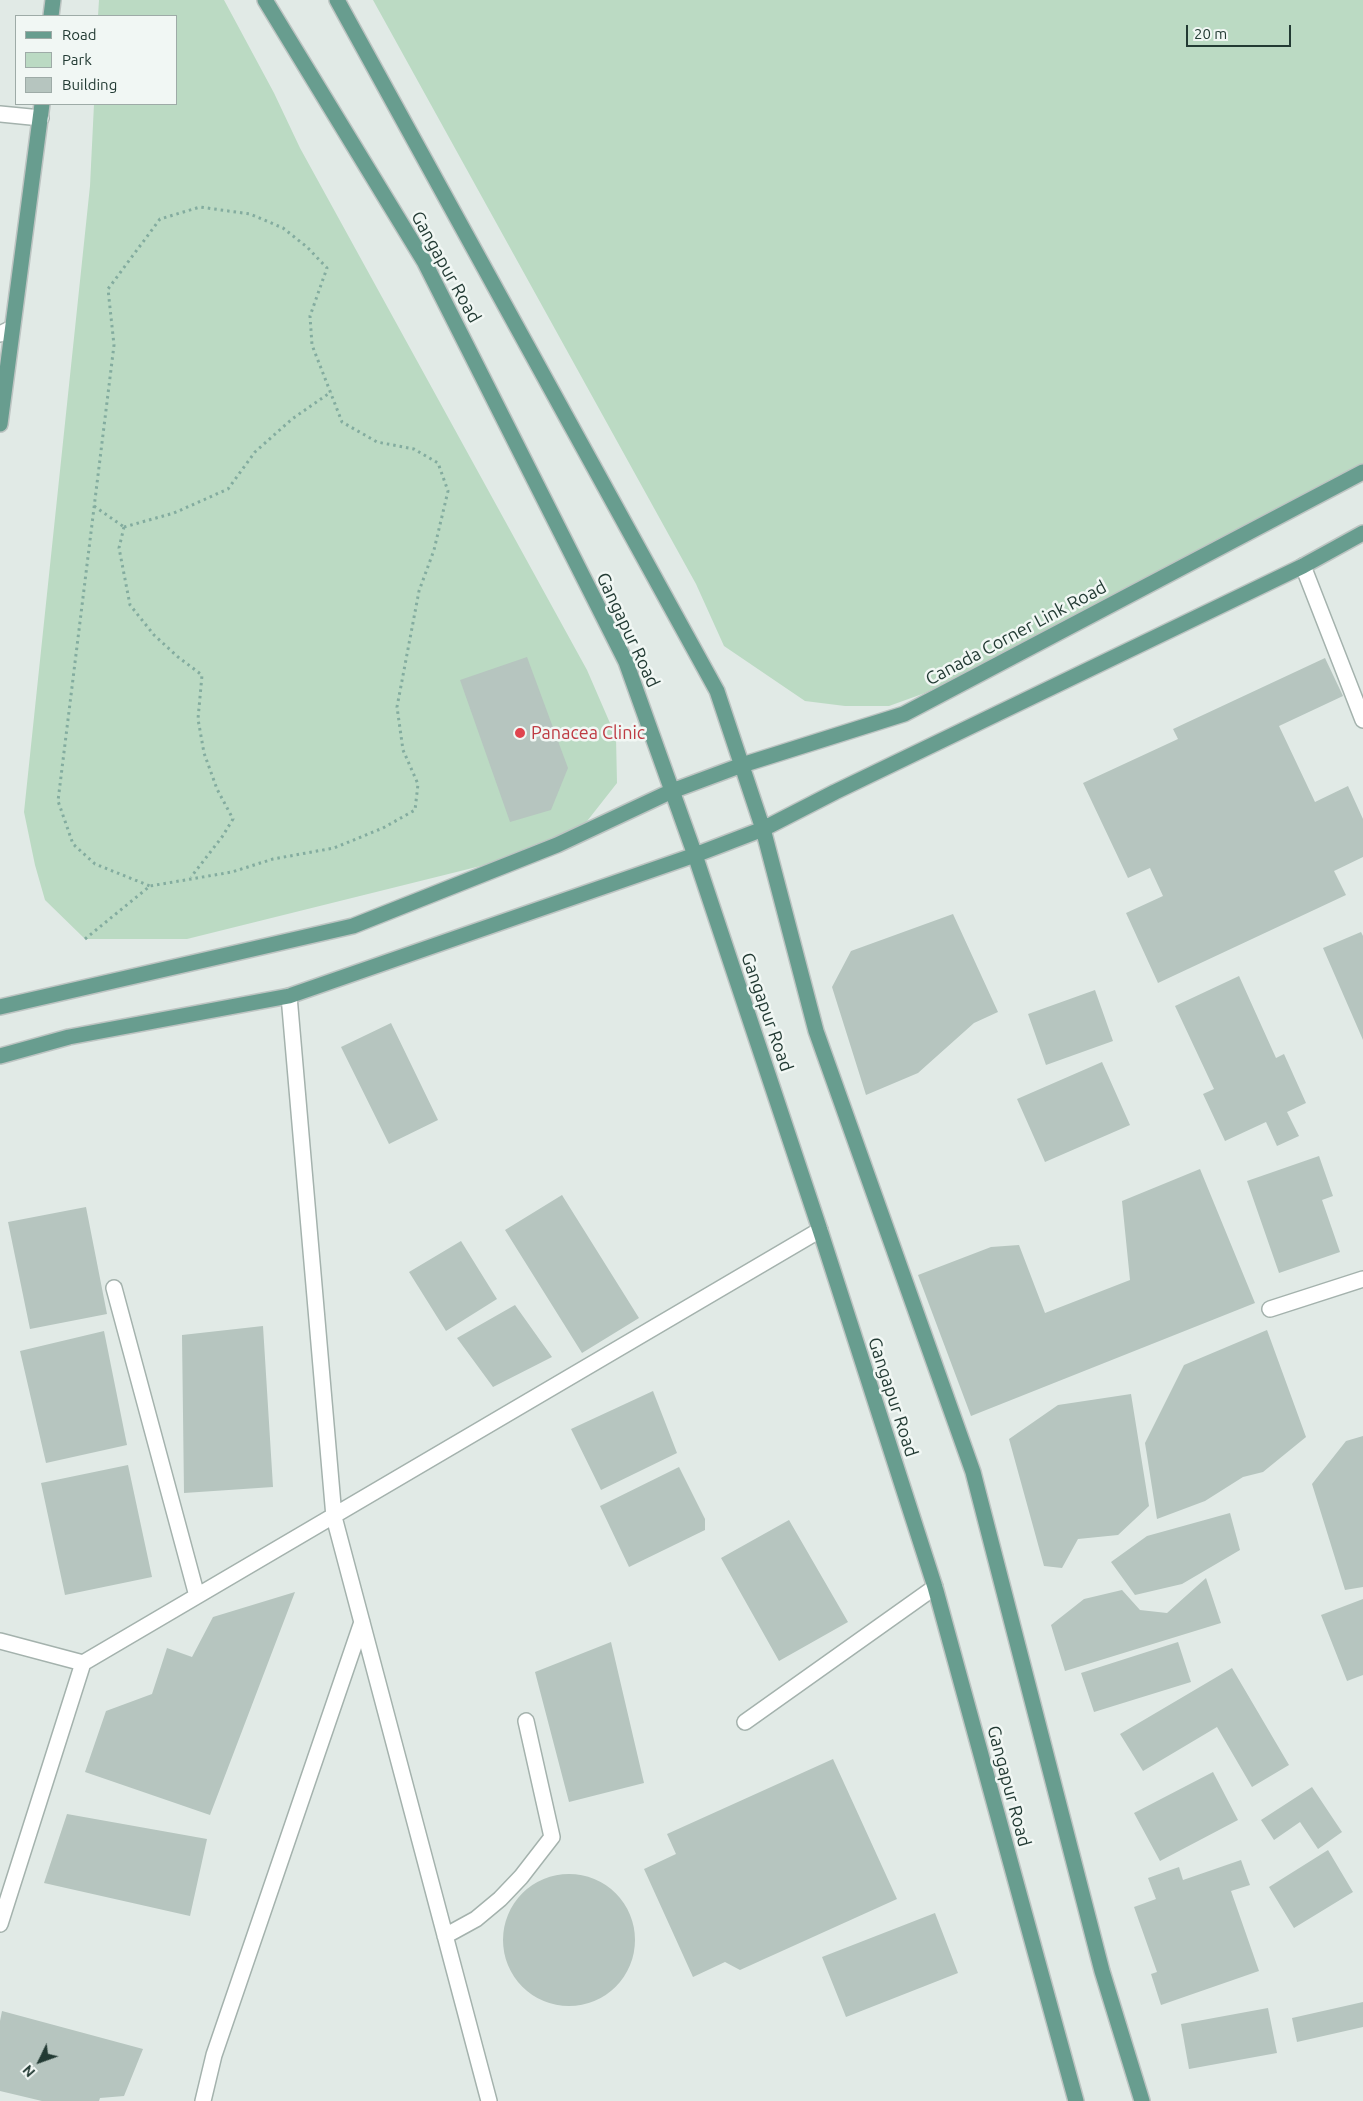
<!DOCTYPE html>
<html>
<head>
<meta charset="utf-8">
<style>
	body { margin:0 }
	#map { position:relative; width:1363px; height:2101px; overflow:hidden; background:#e1eae6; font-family:Ubuntu,sans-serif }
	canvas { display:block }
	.legend { position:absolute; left:15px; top:15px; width:162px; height:90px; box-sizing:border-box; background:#f1f7f4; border:1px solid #9eaba7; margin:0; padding:6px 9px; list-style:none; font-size:15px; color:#223a33 }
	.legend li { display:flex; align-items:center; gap:10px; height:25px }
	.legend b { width:25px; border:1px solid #9eaba7 }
	.north { position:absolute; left:15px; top:2036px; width:50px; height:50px; -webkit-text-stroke:4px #f1f7f4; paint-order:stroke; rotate:228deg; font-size:14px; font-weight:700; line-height:20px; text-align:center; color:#223a33 }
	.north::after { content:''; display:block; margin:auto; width:18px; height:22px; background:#223a33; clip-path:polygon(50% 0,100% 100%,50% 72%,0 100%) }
	.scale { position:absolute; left:1186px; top:25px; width:105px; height:22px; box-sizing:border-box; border:2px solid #223a33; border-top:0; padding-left:6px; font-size:15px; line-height:18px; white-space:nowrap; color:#223a33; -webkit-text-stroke:4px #f1f7f4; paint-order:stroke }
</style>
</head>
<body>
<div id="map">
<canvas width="1363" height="2101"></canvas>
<ul class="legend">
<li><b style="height:6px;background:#689d8f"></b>Road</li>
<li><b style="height:14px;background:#bbdac3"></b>Park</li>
<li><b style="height:14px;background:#b6c5bf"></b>Building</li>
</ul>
<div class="north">N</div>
<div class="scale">20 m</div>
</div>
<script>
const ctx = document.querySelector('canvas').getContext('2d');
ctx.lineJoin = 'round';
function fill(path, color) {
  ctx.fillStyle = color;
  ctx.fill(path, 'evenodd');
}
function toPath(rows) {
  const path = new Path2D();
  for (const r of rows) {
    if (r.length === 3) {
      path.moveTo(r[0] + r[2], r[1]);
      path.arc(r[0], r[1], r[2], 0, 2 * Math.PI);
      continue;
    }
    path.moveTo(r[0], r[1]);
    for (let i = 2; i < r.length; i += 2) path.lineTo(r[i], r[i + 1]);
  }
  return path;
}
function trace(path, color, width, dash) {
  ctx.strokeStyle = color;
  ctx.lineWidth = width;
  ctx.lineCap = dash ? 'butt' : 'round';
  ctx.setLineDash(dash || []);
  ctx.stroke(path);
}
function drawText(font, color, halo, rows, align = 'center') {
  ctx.font = font + ' Ubuntu,sans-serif';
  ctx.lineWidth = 5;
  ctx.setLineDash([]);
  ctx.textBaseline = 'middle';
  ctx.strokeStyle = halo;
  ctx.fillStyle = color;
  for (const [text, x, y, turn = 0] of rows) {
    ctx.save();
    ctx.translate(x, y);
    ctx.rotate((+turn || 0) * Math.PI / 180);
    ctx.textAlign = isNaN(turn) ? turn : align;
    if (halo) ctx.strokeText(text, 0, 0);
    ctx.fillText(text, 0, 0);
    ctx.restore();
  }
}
fill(toPath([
	[99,0,224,0,274,93,300,148,587,670,616,737,617,783,584,825,553,848,187,939,85,939,45,900,35,865,24,812,90,186,94,104,176,104,176,16,98,16],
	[373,0,1363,0,1363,476,925,693,889,706,845,706,805,701,724,646,696,584]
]), '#bbdac3');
fill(toPath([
	[527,657,568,768,551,810,510,822,460,680],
	[1325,658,1343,696,1279,726,1315,802,1348,786,1363,819,1363,857,1334,871,1346,895,1158,983,1126,913,1163,896,1150,868,1128,878,1083,783,1178,739,1173,729],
	[953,914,998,1012,974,1023,918,1073,866,1095,832,987,851,951],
	[1361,932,1363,936,1363,1040,1323,948],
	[1239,976,1276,1058,1284,1054,1306,1103,1287,1112,1299,1136,1277,1146,1266,1122,1225,1141,1203,1094,1214,1089,1175,1006],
	[1095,990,1113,1041,1046,1065,1028,1014],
	[391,1023,438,1120,389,1144,341,1047],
	[1102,1062,1130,1125,1045,1162,1017,1099],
	[1319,1156,1333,1196,1322,1200,1340,1252,1279,1273,1247,1181],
	[1200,1169,1255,1303,971,1416,918,1275,991,1247,1019,1245,1045,1313,1130,1280,1122,1201],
	[562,1195,639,1318,582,1353,505,1230],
	[86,1207,107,1314,30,1329,8,1222],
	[461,1241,497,1299,446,1331,409,1272],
	[515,1305,552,1357,493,1387,457,1338],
	[263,1326,273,1487,184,1493,182,1335],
	[1267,1330,1306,1437,1263,1472,1243,1477,1205,1501,1157,1519,1145,1443,1184,1365],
	[104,1331,127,1445,46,1463,20,1351],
	[653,1391,677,1453,601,1490,571,1429],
	[1131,1394,1149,1506,1118,1535,1078,1539,1062,1568,1044,1566,1009,1439,1058,1405],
	[1363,1436,1363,1587,1345,1590,1312,1484,1346,1441],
	[128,1465,152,1577,65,1595,41,1483],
	[679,1467,705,1519,705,1530,629,1567,600,1506],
	[1230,1513,1240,1550,1182,1584,1135,1595,1111,1562,1147,1536],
	[789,1520,848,1622,779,1661,721,1558],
	[1206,1578,1221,1623,1065,1671,1051,1625,1084,1599,1122,1590,1140,1610,1167,1613],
	[295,1592,210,1815,85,1772,106,1711,152,1694,167,1648,192,1657,213,1617],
	[1363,1599,1363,1675,1347,1681,1321,1615],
	[611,1642,644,1783,569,1802,535,1672],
	[1178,1642,1191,1682,1094,1712,1081,1673],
	[1232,1668,1289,1765,1252,1787,1217,1727,1143,1771,1120,1734],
	[833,1759,897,1899,740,1970,725,1962,693,1977,644,1869,676,1854,667,1834],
	[1213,1772,1238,1820,1160,1861,1134,1813],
	[1312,1787,1342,1832,1318,1849,1300,1822,1274,1840,1261,1820],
	[67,1814,207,1839,190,1916,44,1883],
	[1328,1850,1353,1892,1294,1928,1269,1887],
	[1241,1860,1250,1885,1231,1891,1259,1971,1161,2005,1151,1974,1157,1972,1134,1907,1156,1899,1148,1878,1179,1867,1183,1880],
	[569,1940,66],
	[935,1913,958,1973,846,2017,822,1957],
	[1363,2002,1363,2027,1297,2042,1292,2018],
	[1268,2008,1277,2053,1189,2069,1181,2024],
	[2,2011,143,2049,124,2096,100,2098,99,2101,42,2101,0,2091,0,2021]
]), '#b6c5bf');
const minor = toPath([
	[0,114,41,118],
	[0,334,12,328],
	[1303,566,1363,720],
	[289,996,334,1517,489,2101],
	[114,1288,197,1596],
	[1270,1309,1363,1279],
	[0,1641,83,1663],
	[745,1722,935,1587],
	[0,1924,83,1663,820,1230],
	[445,1936,476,1919,500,1899,521,1877,552,1837,526,1721],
	[203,2101,214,2055,362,1622]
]);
const major = toPath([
	[265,0,424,261,626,662,695,855,820,1230,935,1587,1076,2101],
	[337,0,717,691,763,829,816,1031,973,1472,1102,1971,1142,2101],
	[51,16,53,0],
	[0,424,42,104],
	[0,1007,353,926,557,845,672,791,742,765,904,714,1363,472],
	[0,1056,69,1037,289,996,695,855,763,829,835,792,1303,566,1363,533]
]);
trace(minor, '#a4b2ad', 18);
trace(major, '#bdc4c2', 18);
trace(toPath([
	[94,506,124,527],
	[124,527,119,548,130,605,154,635,178,657,202,675,198,719,204,753,217,789,233,819,222,837,191,877],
	[124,527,174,513,228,489,255,452,292,419,331,392],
	[85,939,150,886,232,872,273,859,334,848,383,828,415,810,418,784,403,750,397,707,419,591,434,550,448,491,438,463,414,449,377,442,342,422,312,345,310,316,327,268,307,247,283,228,250,214,200,207,160,219,108,289,114,345,58,801,73,844,95,864,150,886]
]), '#83ac9f', 3, [2.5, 4]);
trace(minor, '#fff', 15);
trace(major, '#689d8f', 15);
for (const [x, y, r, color] of [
	[520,733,6,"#e0444e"]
]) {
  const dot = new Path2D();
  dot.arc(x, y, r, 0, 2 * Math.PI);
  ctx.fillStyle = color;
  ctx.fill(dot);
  trace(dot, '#f1f7f4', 2);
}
drawText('18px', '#223a33', '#f1f7f4', [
	["Gangapur Road",446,267,61],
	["Gangapur Road",628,630,65],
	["Canada Corner Link Road",1016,633,-28],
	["Gangapur Road",767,1012,71],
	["Gangapur Road",893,1397,72],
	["Gangapur Road",1009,1786,75]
]);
drawText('18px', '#be3a42', '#f1f7f4', [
	["Panacea Clinic",531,733]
], 'left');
</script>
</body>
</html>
